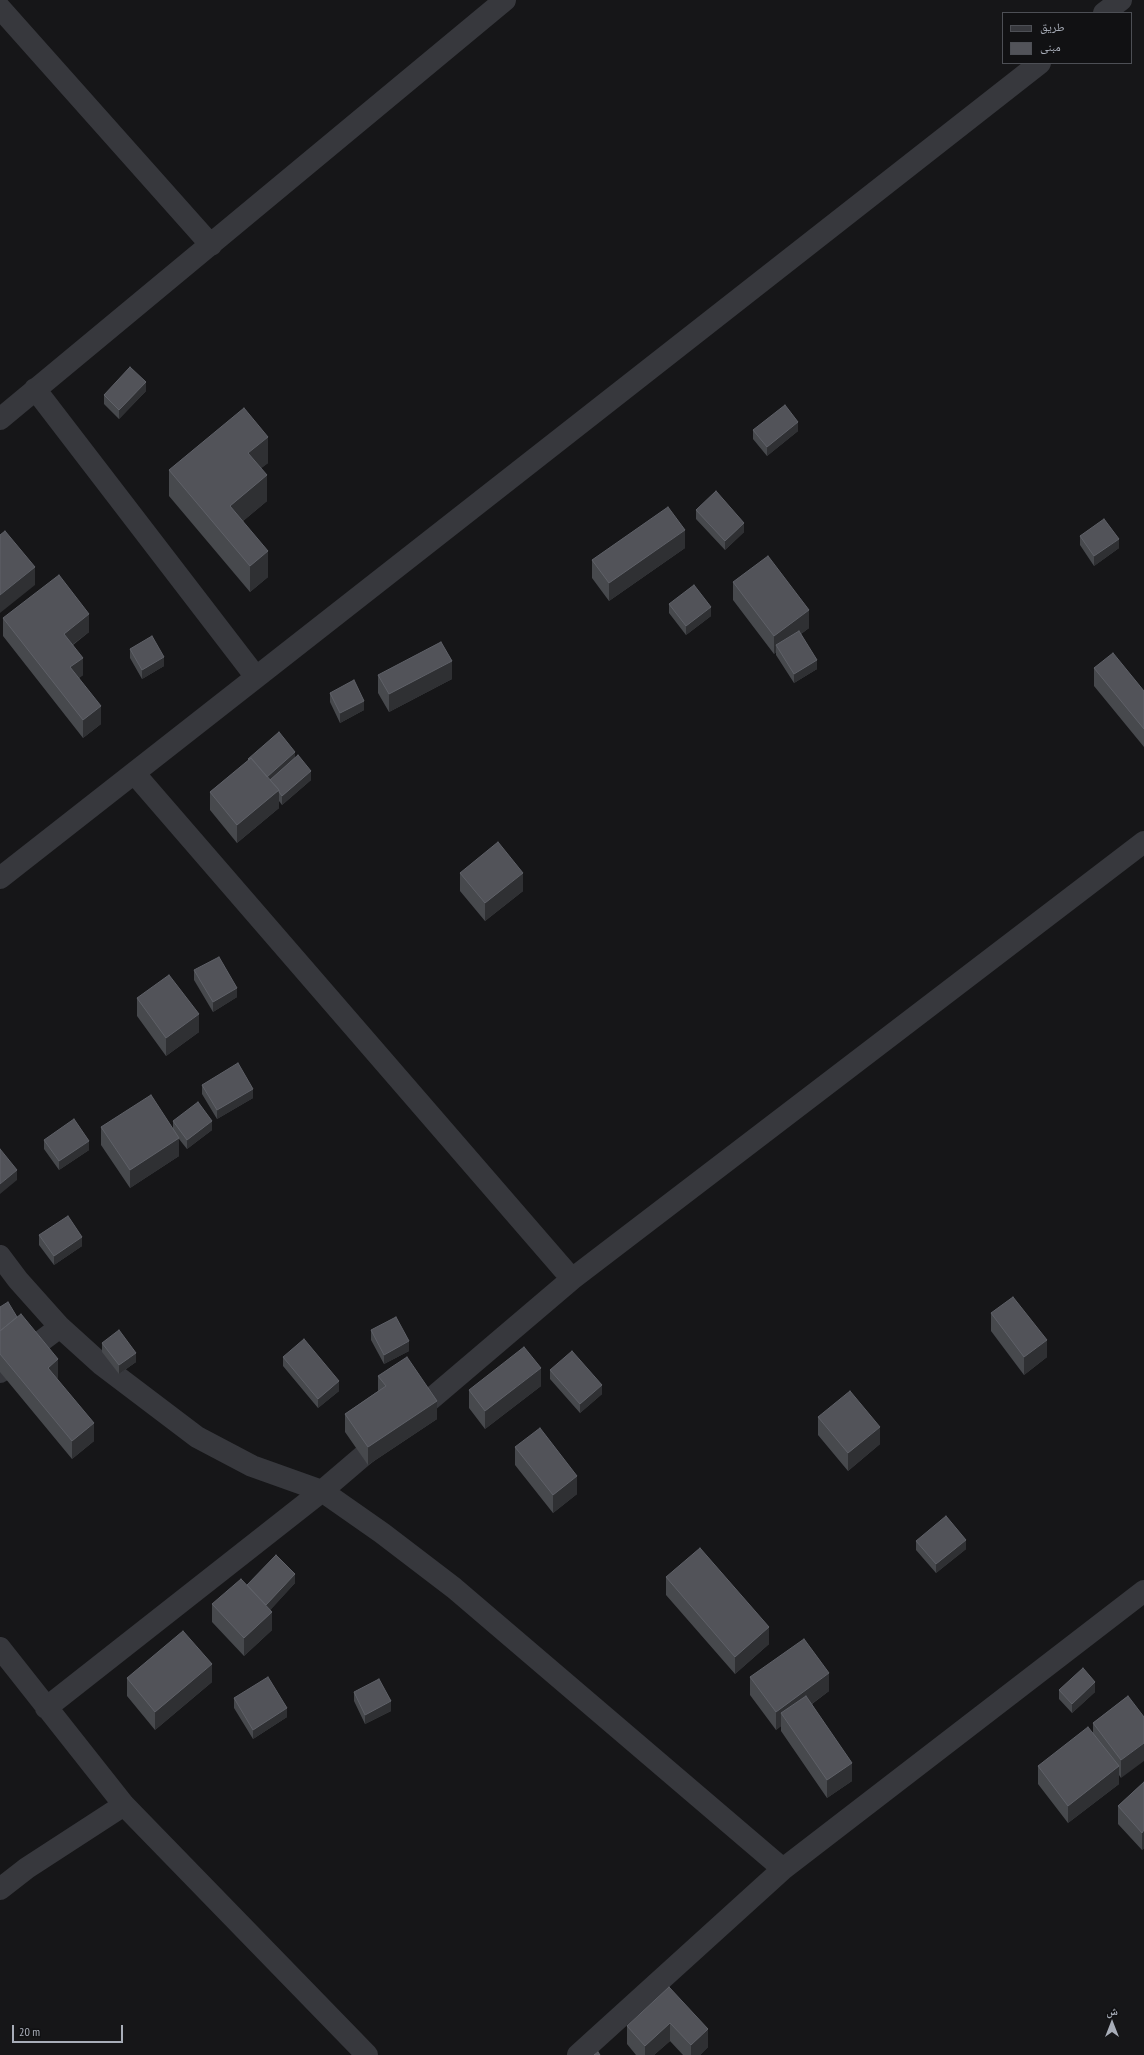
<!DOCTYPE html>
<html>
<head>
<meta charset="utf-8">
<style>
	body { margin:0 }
	#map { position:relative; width:1144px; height:2055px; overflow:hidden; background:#161618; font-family:"PT Sans Narrow","Noto Naskh Arabic",sans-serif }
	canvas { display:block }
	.legend { position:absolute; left:1002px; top:12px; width:130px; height:52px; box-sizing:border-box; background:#111113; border:1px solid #4d4f55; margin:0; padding:5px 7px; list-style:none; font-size:12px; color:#a8adb8 }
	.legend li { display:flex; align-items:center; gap:8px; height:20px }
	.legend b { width:20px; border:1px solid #4d4f55 }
	.north { position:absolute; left:1092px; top:2003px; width:40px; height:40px; -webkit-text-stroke:3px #111113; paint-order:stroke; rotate:0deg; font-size:11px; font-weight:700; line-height:16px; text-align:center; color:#a8adb8 }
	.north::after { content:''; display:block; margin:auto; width:14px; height:18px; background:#a8adb8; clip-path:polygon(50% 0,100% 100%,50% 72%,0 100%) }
	.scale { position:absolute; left:12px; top:2025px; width:111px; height:18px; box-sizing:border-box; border:2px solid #a8adb8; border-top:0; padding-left:5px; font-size:12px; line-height:14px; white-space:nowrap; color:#a8adb8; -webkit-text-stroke:3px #111113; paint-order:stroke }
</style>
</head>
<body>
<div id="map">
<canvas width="1144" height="2055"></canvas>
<ul class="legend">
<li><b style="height:5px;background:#37383d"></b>طريق</li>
<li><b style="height:11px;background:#525359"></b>مبنى</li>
</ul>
<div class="north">ش</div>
<div class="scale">20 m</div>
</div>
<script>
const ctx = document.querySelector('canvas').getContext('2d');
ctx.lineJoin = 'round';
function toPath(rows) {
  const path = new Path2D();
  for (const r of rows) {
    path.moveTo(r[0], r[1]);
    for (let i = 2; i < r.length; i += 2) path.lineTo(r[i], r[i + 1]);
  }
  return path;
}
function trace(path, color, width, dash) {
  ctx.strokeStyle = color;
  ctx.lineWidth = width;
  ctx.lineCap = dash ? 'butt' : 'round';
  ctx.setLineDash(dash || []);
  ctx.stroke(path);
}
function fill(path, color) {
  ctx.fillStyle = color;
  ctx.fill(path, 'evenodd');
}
trace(toPath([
	[0,8,211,245],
	[1104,13,1121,0],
	[35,389,256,677],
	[0,419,505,0],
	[134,773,572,1279],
	[0,878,1040,63],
	[0,1256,18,1280,60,1327,102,1365,197,1437,252,1466,322,1491,382,1533,454,1588,783,1869],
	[0,1372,60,1327],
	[411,1416,572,1279,1144,842],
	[0,1648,124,1805,367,2055],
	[46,1708,322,1491,384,1438],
	[0,1889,27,1868,124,1805],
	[578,2055,783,1869,1144,1591]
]), '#37383d', 22);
fill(toPath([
	[146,391,119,419,104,404,104,395],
	[753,430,798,431,767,456,753,439],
	[268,463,261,468,267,501,243,521,268,577,250,592,169,496,169,470],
	[696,510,744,532,725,550,696,519],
	[1080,536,1119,548,1094,566,1080,545],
	[685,548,609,601,592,578,592,560],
	[733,582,809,628,801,634,817,669,794,683,776,655,776,652,774,654,733,600],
	[669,604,711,616,686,635,669,613],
	[3,618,89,632,73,645,83,675,79,678,101,724,83,738,3,636],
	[130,649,164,666,142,679,130,658],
	[1094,668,1144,691,1144,747,1094,686],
	[378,675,452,679,389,712,378,693],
	[330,693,364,710,340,723,330,702],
	[295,757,311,780,282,805,279,801,279,808,237,843,210,810,210,792,248,761,248,759],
	[460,873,523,891,485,921,460,891],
	[194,970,237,997,213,1012,194,980],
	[137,998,199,1032,166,1056,137,1016],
	[202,1085,253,1098,217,1119,202,1094],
	[173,1121,212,1130,187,1149,179,1139,179,1156,130,1188,101,1145,101,1127,173,1128],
	[44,1140,89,1150,59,1170,44,1149],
	[39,1235,82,1246,54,1265,39,1245],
	[0,1307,17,1317,58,1377,57,1378,94,1441,72,1459,0,1372],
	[991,1313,1047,1357,1024,1375,991,1331],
	[371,1330,409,1351,384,1364,371,1340],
	[102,1343,136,1362,119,1374,102,1352],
	[283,1357,339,1391,318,1408,283,1366],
	[550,1370,602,1394,580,1413,550,1379],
	[378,1376,437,1419,368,1465,345,1432,345,1414,378,1391],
	[541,1386,485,1429,469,1408,469,1390],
	[818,1417,880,1444,848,1471,818,1435],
	[515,1447,577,1494,553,1513,515,1465],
	[916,1541,966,1549,936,1573,916,1550],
	[666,1577,769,1644,735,1674,666,1595],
	[295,1583,270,1610,272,1630,244,1656,212,1622,212,1604,247,1585],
	[750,1677,829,1691,812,1704,852,1781,827,1798,781,1731,781,1726,776,1730,750,1695],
	[127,1678,212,1682,155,1730,127,1696],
	[1059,1690,1095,1692,1072,1713,1059,1699],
	[354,1692,391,1711,365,1724,354,1701],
	[1128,1696,1121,1778,1119,1775,1119,1784,1068,1823,1038,1784,1038,1766,1093,1733,1093,1723],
	[234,1698,287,1717,253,1739,234,1708],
	[1144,1782,1144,1848,1142,1850,1118,1824,1118,1806],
	[669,1987,708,2047,700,2055,683,2055,670,2041,654,2055,636,2055,627,2044,627,2026]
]), '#47494d');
fill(toPath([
	[146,382,146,391,119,419,119,410],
	[798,422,798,431,767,456,767,447],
	[268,437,268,463,248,479,248,453],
	[267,475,267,501,230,532,230,506],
	[744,523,744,532,725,550,725,541],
	[685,530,685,548,609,601,609,583],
	[1119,539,1119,548,1094,566,1094,556],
	[268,551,268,577,250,592,250,566],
	[35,567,35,585,0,613,0,595],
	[711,607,711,616,686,635,686,626],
	[809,610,809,628,779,650,776,645,776,652,774,654,774,636],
	[89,614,89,632,64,651,64,634],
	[164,657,164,666,142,679,142,670],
	[83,658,83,675,70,685,70,667],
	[817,660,817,669,794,683,794,674],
	[452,661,452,679,389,712,389,694],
	[364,701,364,710,340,723,340,713],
	[101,706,101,724,83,738,83,720],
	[295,752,295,761,270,783,265,778],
	[311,771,311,780,282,805,282,796],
	[279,790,279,808,237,843,237,825],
	[523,873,523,891,485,921,485,903],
	[237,988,237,997,213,1012,213,1002],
	[199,1014,199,1032,166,1056,166,1038],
	[253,1089,253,1098,217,1119,217,1110],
	[212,1121,212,1130,187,1149,187,1140],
	[179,1138,179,1156,130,1188,130,1170],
	[89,1141,89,1150,59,1170,59,1161],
	[17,1170,17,1180,0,1194,0,1184],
	[82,1237,82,1246,54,1265,54,1256],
	[1047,1340,1047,1357,1024,1375,1024,1357],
	[409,1341,409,1351,384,1364,384,1355],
	[136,1353,136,1362,119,1374,119,1365],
	[58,1359,58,1377,48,1386,48,1368],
	[541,1368,541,1386,485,1429,485,1411],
	[339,1381,339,1391,318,1408,318,1399],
	[602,1385,602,1394,580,1413,580,1404],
	[437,1401,437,1419,368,1465,368,1447],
	[94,1423,94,1441,72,1459,72,1441],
	[880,1427,880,1444,848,1471,848,1453],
	[577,1476,577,1494,553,1513,553,1495],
	[966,1540,966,1549,936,1573,936,1564],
	[295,1574,295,1583,265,1616,265,1606],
	[272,1612,272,1630,244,1656,244,1638],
	[769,1627,769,1644,735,1674,735,1657],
	[212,1664,212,1682,155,1730,155,1712],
	[829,1673,829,1691,787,1722,781,1713,781,1726,776,1730,776,1712],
	[1095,1682,1095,1692,1072,1713,1072,1704],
	[391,1701,391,1711,365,1724,365,1715],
	[287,1708,287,1717,253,1739,253,1730],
	[1144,1743,1144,1761,1121,1778,1121,1760],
	[852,1763,852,1781,827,1798,827,1780],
	[1119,1766,1119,1784,1068,1823,1068,1806],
	[1144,1830,1144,1848,1142,1850,1142,1833],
	[670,2023,670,2041,654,2055,645,2055,645,2046],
	[708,2029,708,2047,700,2055,691,2055,691,2045]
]), '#2f3033');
const building = toPath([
	[130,367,146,382,119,410,104,395,130,367],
	[785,405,798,422,767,447,753,430,785,405],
	[244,408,268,437,248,453,267,475,230,506,268,551,250,566,169,470,244,408],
	[716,491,744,523,725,541,696,510,716,491],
	[668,507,685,530,609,583,592,560,668,507],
	[1104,519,1119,539,1094,556,1080,536,1104,519],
	[5,531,35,567,0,595,0,535,5,531],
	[768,556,809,610,774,636,733,582,768,556],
	[59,575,89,614,64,634,83,658,70,667,101,706,83,720,3,618,59,575],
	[694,585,711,607,686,626,669,604,694,585],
	[799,631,817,660,794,674,776,645,799,631],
	[152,636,164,657,142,670,130,649,152,636],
	[441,642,452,661,389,694,378,675,441,642],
	[1113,653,1144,691,1144,729,1094,668,1113,653],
	[354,680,364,701,340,713,330,693,354,680],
	[279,732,295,752,267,777,251,758,249,760,248,759,279,732],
	[298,755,311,771,282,796,279,792,279,790,270,780,298,755],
	[251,758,279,790,237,825,210,792,251,758],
	[498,842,523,873,485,903,460,873,498,842],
	[219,957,237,988,213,1002,194,970,219,957],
	[169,975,199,1014,166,1038,137,998,169,975],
	[238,1063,253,1089,217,1110,202,1085,238,1063],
	[151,1095,179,1138,130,1170,101,1127,151,1095],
	[198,1102,212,1121,187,1140,173,1121,198,1102],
	[74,1119,89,1141,59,1161,44,1140,74,1119],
	[0,1149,17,1170,0,1184,0,1149],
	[68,1216,82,1237,54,1256,39,1235,68,1216],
	[1013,1297,1047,1340,1024,1357,991,1313,1013,1297],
	[8,1302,17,1317,0,1331,0,1307,8,1302],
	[21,1314,58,1359,48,1368,94,1423,72,1441,0,1354,0,1331,21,1314],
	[396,1317,409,1341,384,1355,371,1330,396,1317],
	[119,1330,136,1353,119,1365,102,1343,119,1330],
	[304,1339,339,1381,318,1399,283,1357,304,1339],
	[524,1347,541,1368,485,1411,469,1390,524,1347],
	[572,1351,602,1385,580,1404,550,1370,572,1351],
	[407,1357,437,1401,368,1447,345,1414,386,1386,378,1376,407,1357],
	[850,1391,880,1427,848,1453,818,1417,850,1391],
	[540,1428,577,1476,553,1495,515,1447,540,1428],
	[946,1516,966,1540,936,1564,916,1541,946,1516],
	[700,1548,769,1627,735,1657,666,1577,700,1548],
	[276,1555,295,1574,266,1605,247,1585,276,1555],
	[241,1579,272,1612,244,1638,212,1604,241,1579],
	[183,1631,212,1664,155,1712,127,1678,183,1631],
	[804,1639,829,1673,776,1712,750,1677,804,1639],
	[1083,1668,1095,1682,1072,1704,1059,1690,1083,1668],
	[268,1677,287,1708,253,1730,234,1698,268,1677],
	[379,1679,391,1701,365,1715,354,1692,379,1679],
	[806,1696,852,1763,827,1780,781,1713,806,1696],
	[1128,1696,1144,1717,1144,1743,1121,1760,1093,1723,1128,1696],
	[1088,1727,1119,1766,1068,1806,1038,1766,1088,1727],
	[1144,1782,1144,1830,1142,1833,1118,1806,1144,1782],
	[669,1987,708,2029,691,2045,670,2023,645,2046,627,2026,669,1987],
	[598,2052,600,2055,594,2055,598,2052]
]);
fill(building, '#525359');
trace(building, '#5f6168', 1);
</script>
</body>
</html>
